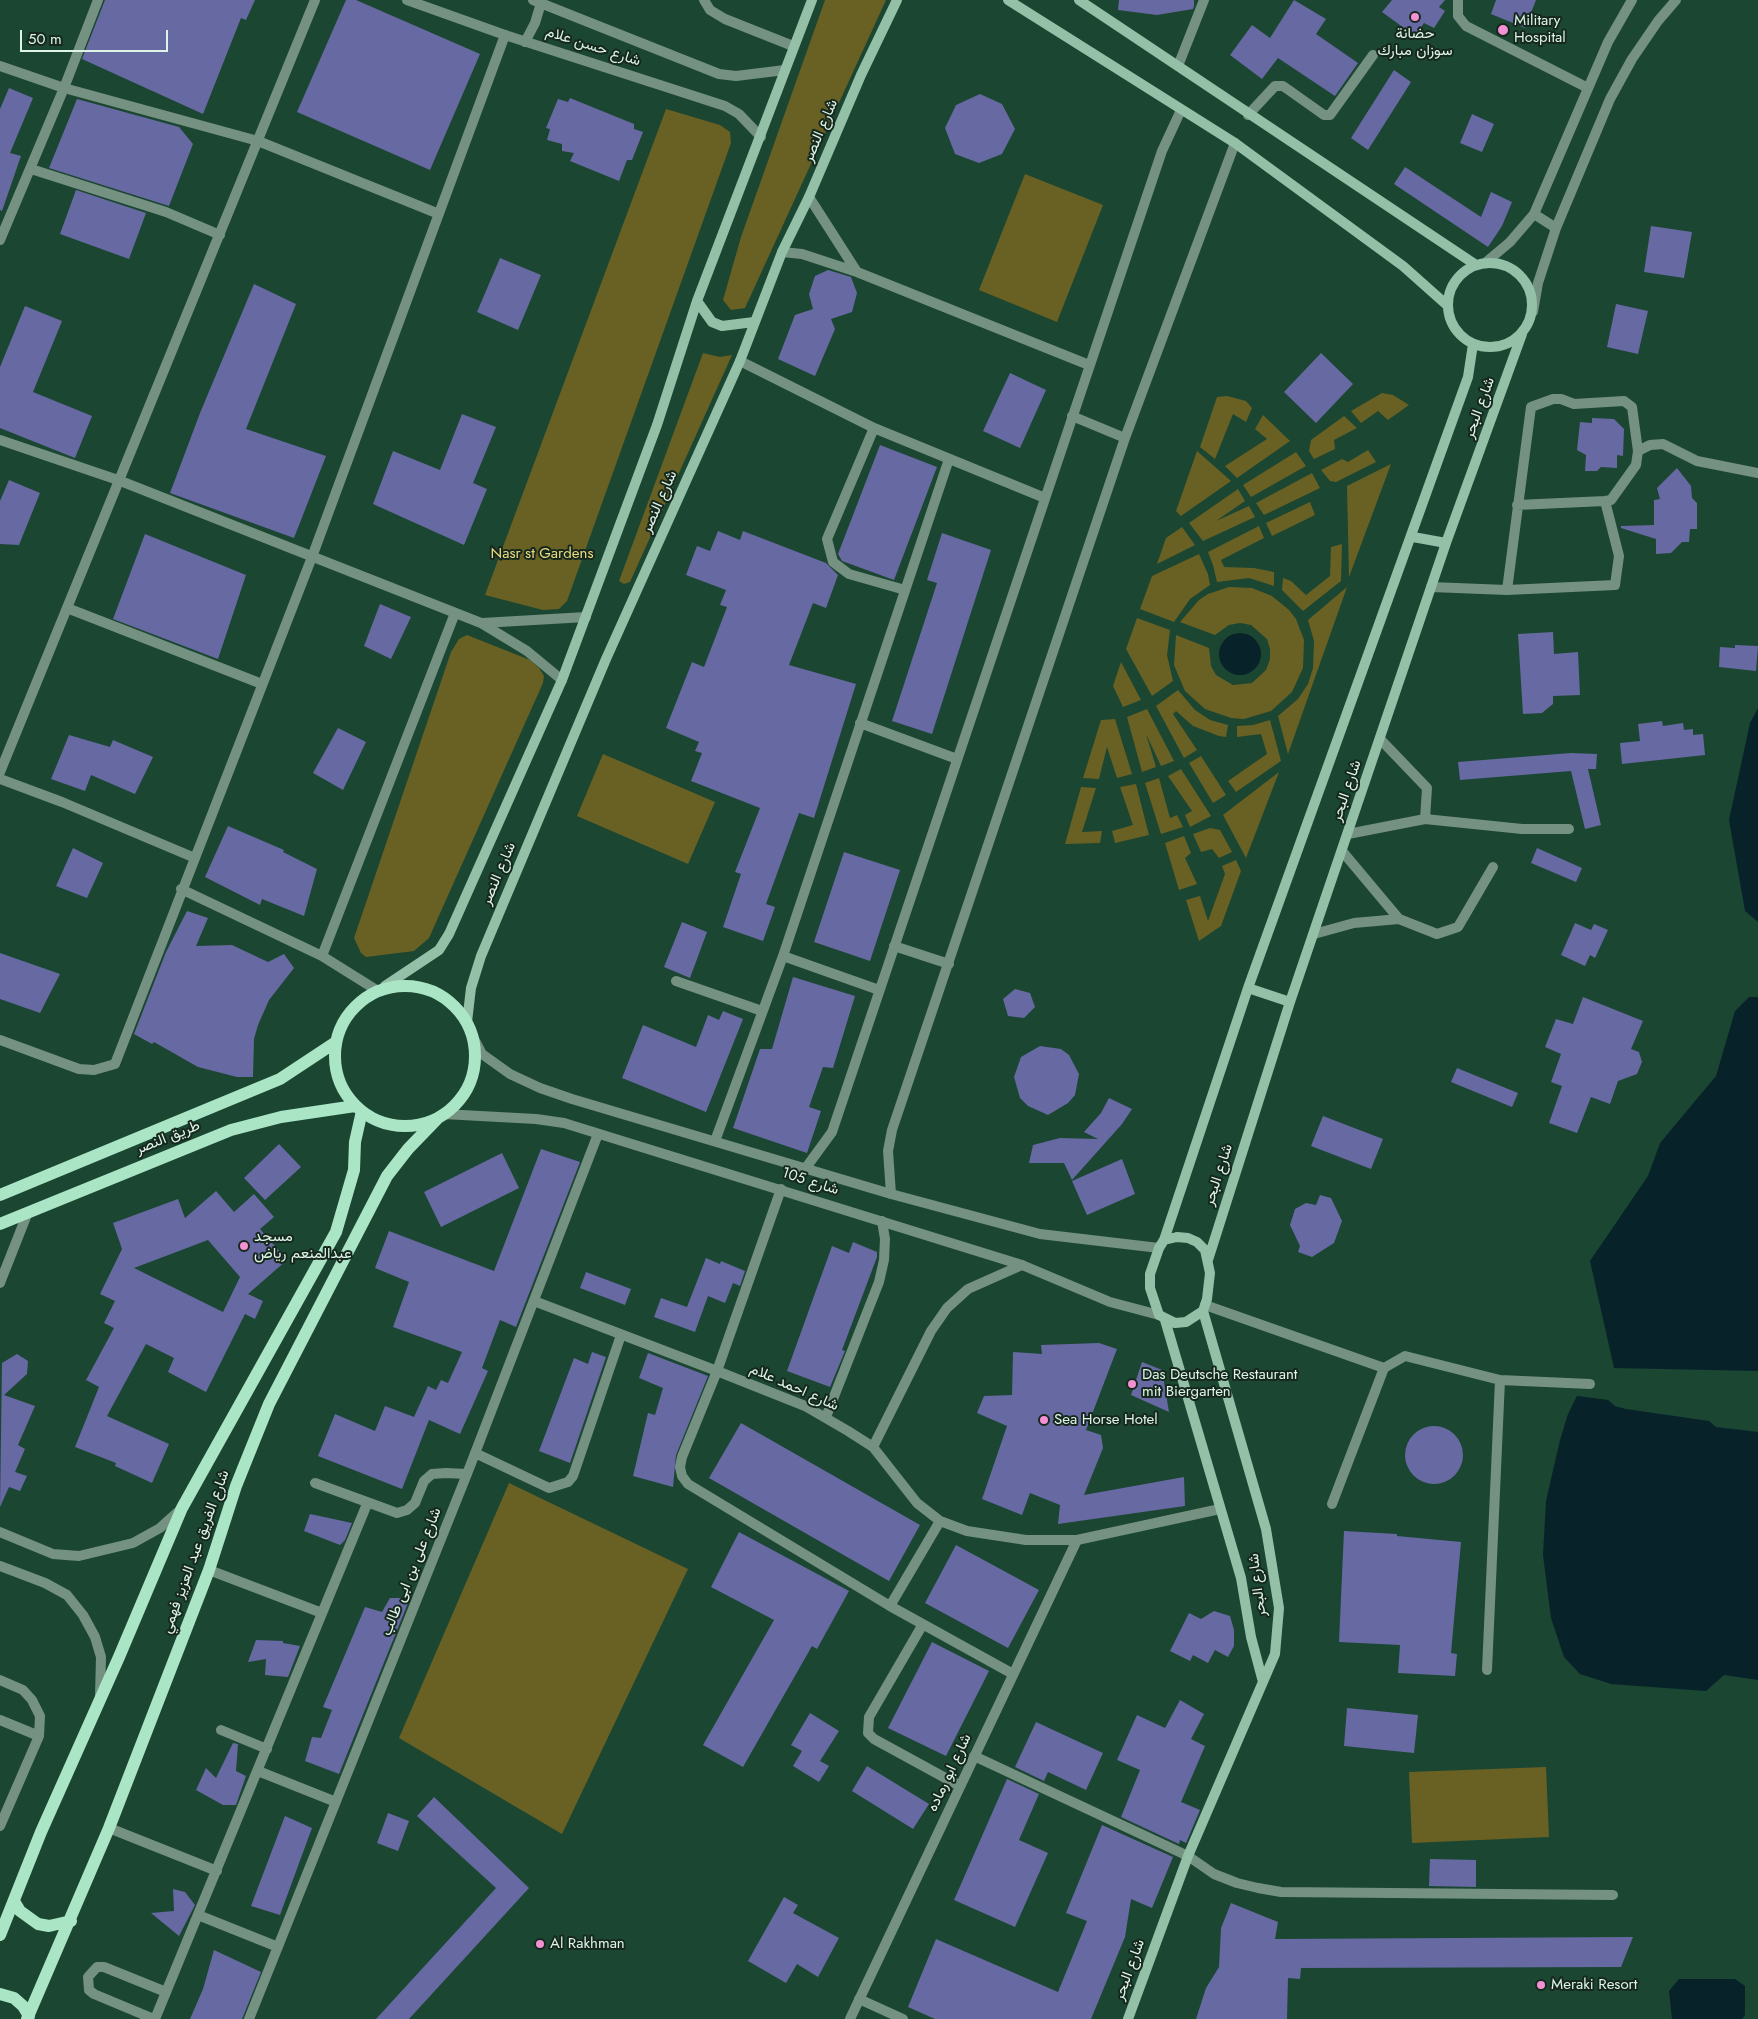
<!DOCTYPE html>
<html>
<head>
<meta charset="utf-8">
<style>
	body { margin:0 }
	#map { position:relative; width:1758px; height:2019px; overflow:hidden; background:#1b4632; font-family:Jost,sans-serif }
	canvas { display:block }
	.scale { position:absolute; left:20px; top:30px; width:148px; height:22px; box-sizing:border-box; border:2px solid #ddf4e7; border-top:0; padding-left:6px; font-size:15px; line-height:18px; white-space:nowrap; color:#ddf4e7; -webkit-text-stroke:4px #16281e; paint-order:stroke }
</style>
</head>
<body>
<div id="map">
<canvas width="1758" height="2019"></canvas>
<div class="scale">50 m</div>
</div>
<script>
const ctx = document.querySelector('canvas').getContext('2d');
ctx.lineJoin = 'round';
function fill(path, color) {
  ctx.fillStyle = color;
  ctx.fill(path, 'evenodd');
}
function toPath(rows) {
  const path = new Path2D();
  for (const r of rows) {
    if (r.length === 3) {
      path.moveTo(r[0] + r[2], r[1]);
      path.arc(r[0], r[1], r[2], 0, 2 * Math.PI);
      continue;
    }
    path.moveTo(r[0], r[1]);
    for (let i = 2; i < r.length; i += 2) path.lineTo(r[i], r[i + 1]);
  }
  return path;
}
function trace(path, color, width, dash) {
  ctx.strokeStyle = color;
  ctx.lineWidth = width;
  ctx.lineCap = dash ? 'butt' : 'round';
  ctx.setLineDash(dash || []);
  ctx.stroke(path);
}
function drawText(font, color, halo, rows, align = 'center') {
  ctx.font = font + ' Jost,Vazirmatn,sans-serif';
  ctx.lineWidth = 4;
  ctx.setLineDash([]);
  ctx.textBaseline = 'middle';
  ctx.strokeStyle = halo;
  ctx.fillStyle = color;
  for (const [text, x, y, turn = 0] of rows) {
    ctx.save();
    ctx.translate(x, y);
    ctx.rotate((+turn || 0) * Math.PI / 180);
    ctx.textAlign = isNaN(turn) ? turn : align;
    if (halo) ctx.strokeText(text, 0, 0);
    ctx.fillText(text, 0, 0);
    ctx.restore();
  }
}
fill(toPath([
	[825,0,886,0,745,308,731,310,723,300,741,237],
	[666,109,720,125,730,132,731,143,567,601,559,609,543,610,485,595],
	[1025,174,1103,205,1057,322,979,290],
	[703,353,720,357,732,355,630,582,624,584,619,581],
	[1382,393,1393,395,1409,405,1388,420,1378,411,1361,423,1351,411],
	[1227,396,1246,401,1252,408,1246,422,1233,414,1215,459,1200,447,1217,397],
	[1263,415,1290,441,1237,478,1225,466,1267,439,1255,429],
	[1344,416,1357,428,1334,440,1335,449,1314,459,1309,451,1311,440],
	[1368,450,1376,462,1336,482,1330,481,1321,470,1342,459,1348,462],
	[1197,451,1231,481,1181,516,1176,511],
	[1296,452,1306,466,1251,497,1243,485],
	[1391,464,1349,577,1347,486],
	[1312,473,1320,488,1264,515,1256,503],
	[1238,489,1245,501,1216,521,1249,506,1255,517,1203,541,1189,523],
	[1310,502,1315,515,1272,536,1266,523],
	[1259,526,1264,538,1221,560,1224,567,1254,568,1274,572,1274,586,1249,578,1217,582,1213,565,1208,552],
	[1182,527,1195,545,1157,564,1166,538],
	[1342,544,1341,581,1303,611,1282,590,1283,578,1291,581,1306,595,1330,576,1331,547],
	[1199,554,1208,574,1210,585,1190,599,1174,622,1140,609,1152,576],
	[1229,587,1252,588,1272,596,1289,610,1296,619,1304,640,1303,668,1292,692,1271,711,1244,719,1231,718,1205,709,1185,691,1174,665,1176,635,1209,648,1211,666,1216,675,1233,685,1252,683,1266,670,1270,659,1270,649,1267,639,1251,625,1240,623,1229,625,1215,635,1180,622,1199,600,1208,594],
	[1347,587,1288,754,1278,716,1298,699,1308,684,1313,668,1314,641,1308,620],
	[1137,618,1170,630,1167,655,1173,681,1152,696,1126,649],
	[467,635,530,660,539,668,544,676,543,683,429,938,414,951,366,957,361,953,354,938,451,652,459,639],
	[1121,662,1141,700,1123,707,1113,686],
	[1178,690,1195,710,1210,720,1228,725,1226,737,1219,736,1193,726,1176,711,1173,714,1197,750,1184,758,1156,706],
	[1147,709,1174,761,1161,766,1146,734,1156,767,1142,772,1127,717],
	[1115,719,1132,774,1117,778,1107,747,1099,779,1083,778,1101,720],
	[1270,720,1281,761,1236,792,1228,781,1267,754,1261,734,1237,737,1237,726,1253,725],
	[603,754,715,802,688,864,577,816],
	[1201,756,1226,795,1213,803,1189,763],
	[1181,769,1211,816,1190,827,1185,815,1192,811,1168,776],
	[1279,772,1246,858,1223,815],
	[1159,778,1170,818,1177,815,1183,827,1161,834,1145,783],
	[1136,784,1149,835,1115,843,1112,831,1133,825,1120,787],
	[1081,787,1096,788,1082,832,1102,831,1100,843,1065,844],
	[1210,828,1220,830,1232,852,1219,858,1212,849,1201,852,1193,834],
	[1184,836,1191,853,1185,858,1197,884,1179,890,1165,843],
	[1236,860,1241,871,1221,926,1199,941,1186,900,1200,896,1208,921,1225,874,1222,866],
	[509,1483,688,1569,562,1834,399,1738],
	[1546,1767,1549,1837,1412,1843,1409,1772]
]), '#696024');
fill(toPath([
	[1240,654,21],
	[1758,708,1758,922,1745,911,1729,820,1750,723],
	[1749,997,1758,997,1758,1371,1614,1368,1590,1261,1648,1176,1660,1143,1716,1076,1735,1011],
	[1577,1396,1608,1400,1615,1406,1626,1409,1709,1421,1716,1427,1758,1432,1758,1680,1724,1675,1706,1691,1611,1684,1580,1674,1564,1657,1551,1618,1543,1555,1546,1501,1560,1440,1568,1414],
	[1679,1979,1735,1979,1745,1986,1745,2015,1742,2019,1672,2019,1669,1991]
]), '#08222a');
fill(toPath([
	[105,0,255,0,246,20,241,18,203,114,82,59],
	[346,0,356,0,480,54,430,170,297,112],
	[1119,0,1194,0,1194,6,1193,9,1157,15,1118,10],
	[1294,0,1326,19,1316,34,1358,63,1335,96,1278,58,1262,79,1230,55,1252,25,1270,38],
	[1392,0,1445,0,1439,7,1445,11,1434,28,1424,23,1415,36,1382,12],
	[1496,0,1536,0,1525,28,1491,14],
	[1394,70,1411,82,1368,150,1351,138],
	[9,88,33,98,10,153,21,156,2,211,0,210,0,109],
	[980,94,1002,104,1015,129,1002,154,979,163,955,154,945,128,956,105],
	[570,98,634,124,634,129,643,132,632,160,627,160,619,181,570,161,574,153,562,151,562,144,547,140,550,129,546,128,558,99,568,102],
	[77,99,179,127,193,144,169,206,49,168],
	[1472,114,1494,124,1482,152,1460,143],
	[1405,167,1481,217,1491,192,1512,202,1502,226,1488,247,1394,184],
	[76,190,146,213,129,259,60,234],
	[1651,226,1692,232,1684,278,1644,272],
	[500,258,541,275,518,330,477,312],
	[828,270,851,277,857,293,852,312,831,319,835,329,815,376,778,359,795,315,813,309,809,294,815,276],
	[254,284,296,304,246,429,326,456,294,538,170,493,200,413],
	[1616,304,1648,311,1638,354,1607,347],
	[25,306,62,321,33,392,92,416,75,458,0,428,0,367],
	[1321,353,1353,384,1316,423,1284,392],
	[1010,373,1046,390,1020,448,983,431],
	[462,414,496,427,473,483,487,489,464,545,373,504,393,451,440,470],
	[1592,418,1614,419,1624,429,1623,456,1617,455,1617,468,1601,467,1597,471,1585,471,1586,455,1577,450,1580,422,1592,423],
	[880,445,937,467,894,580,842,561,838,554],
	[1677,468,1691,486,1692,498,1697,503,1697,529,1690,529,1689,542,1682,542,1671,553,1656,554,1656,539,1621,528,1621,526,1654,525,1654,500,1660,499,1657,488],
	[9,480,40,493,19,545,0,544,0,501],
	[718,531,740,540,743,531,826,563,838,575,826,608,813,603,789,665,856,684,814,818,799,813,766,904,775,907,763,941,723,927,741,874,735,872,760,808,691,781,702,753,695,751,699,742,666,728,692,662,704,667,727,607,720,605,726,590,686,575,697,546,710,551],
	[942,533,991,550,932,734,892,721,937,583,927,580],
	[145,534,246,575,218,659,113,619],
	[380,604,411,617,391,659,364,646],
	[1553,632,1554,654,1578,652,1580,695,1553,696,1553,704,1542,713,1523,714,1518,634],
	[1735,645,1758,646,1756,671,1719,667,1720,647,1735,648],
	[1662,721,1663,726,1683,723,1684,730,1693,729,1693,735,1703,734,1705,755,1622,764,1620,743,1640,741,1638,724],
	[338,728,366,742,343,790,313,773],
	[69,735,110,747,113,740,153,757,135,794,91,775,85,791,51,779],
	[1571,753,1597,754,1596,769,1588,769,1601,825,1585,829,1571,771,1460,780,1458,762],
	[228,826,284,850,283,852,317,869,304,916,262,899,260,905,205,877],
	[73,848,103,863,87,898,56,886],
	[1537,848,1582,868,1576,882,1531,863],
	[844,852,900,870,870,961,814,942],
	[187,911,208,918,196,946,232,945,268,962,284,954,294,968,269,1000,258,1025,254,1039,253,1077,237,1077,198,1067,154,1042,152,1044,134,1034,166,952],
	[682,922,707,932,690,978,664,967],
	[1575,923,1591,930,1594,924,1608,930,1595,958,1590,955,1585,966,1561,955],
	[0,953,60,974,40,1013,0,999],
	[793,977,855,996,833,1068,823,1067,809,1107,821,1111,807,1153,733,1128,760,1049,772,1049],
	[1015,989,1030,993,1035,1007,1024,1018,1008,1016,1003,999],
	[1583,997,1643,1021,1631,1049,1639,1052,1642,1062,1637,1074,1618,1081,1610,1104,1591,1097,1577,1133,1549,1123,1562,1086,1551,1082,1561,1054,1545,1047,1556,1019,1573,1024],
	[723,1011,743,1019,706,1112,622,1078,643,1025,696,1047,708,1015,719,1020],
	[1040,1046,1061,1049,1069,1055,1079,1074,1075,1095,1068,1103,1048,1115,1028,1106,1020,1098,1014,1077,1021,1057],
	[1457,1068,1518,1093,1512,1107,1451,1082],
	[1109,1098,1132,1109,1122,1124,1072,1180,1064,1163,1029,1163,1033,1145,1060,1138,1098,1139,1084,1132,1101,1113],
	[1323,1116,1383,1139,1371,1169,1311,1146],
	[279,1144,301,1167,265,1200,244,1178],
	[541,1149,580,1162,516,1327,500,1320,482,1368,488,1371,460,1434,429,1420,402,1489,318,1456,335,1414,375,1431,385,1406,414,1417,428,1386,436,1390,441,1380,448,1383,462,1352,393,1327,409,1282,375,1268,389,1231,494,1271],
	[502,1153,519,1188,441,1227,424,1192],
	[1122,1159,1135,1194,1087,1215,1072,1181],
	[216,1191,234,1212,254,1194,274,1217,260,1229,287,1260,248,1294,263,1301,255,1319,245,1314,206,1392,168,1372,174,1358,146,1344,107,1416,169,1444,152,1483,115,1466,116,1463,75,1447,99,1387,86,1380,114,1328,104,1323,115,1301,100,1294,122,1249,113,1223,178,1199,185,1218],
	[208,1240,240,1277,223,1312,134,1268],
	[1320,1195,1331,1198,1342,1221,1334,1243,1312,1257,1298,1252,1300,1246,1290,1225,1295,1209,1306,1203,1316,1205],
	[853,1242,877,1252,877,1257,842,1350,845,1351,830,1387,787,1371,832,1246,849,1253],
	[706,1258,720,1264,721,1261,745,1271,740,1286,733,1283,725,1303,708,1296,695,1332,654,1317,661,1298,687,1307],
	[586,1272,631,1289,625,1305,580,1288],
	[1099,1343,1117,1349,1086,1430,1101,1435,1103,1448,1084,1495,1184,1477,1185,1506,1058,1524,1060,1505,1030,1493,1022,1515,982,1499,1007,1426,977,1413,984,1396,1012,1395,1013,1352,1042,1354,1041,1345],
	[592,1352,606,1357,570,1463,539,1451,574,1358,588,1364],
	[648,1353,708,1376,676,1455,673,1487,633,1476,648,1413,655,1415,663,1388,639,1378],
	[17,1354,28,1361,27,1374,4,1395,35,1406,18,1445,25,1449,15,1472,27,1476,20,1491,9,1487,0,1507,2,1363],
	[1142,1362,1162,1370,1169,1412,1131,1395],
	[741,1423,920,1525,889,1581,709,1478],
	[1434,1455,29],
	[310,1514,352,1523,345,1540,340,1545,304,1531],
	[1344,1531,1397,1534,1397,1536,1461,1542,1451,1653,1457,1654,1455,1676,1398,1673,1400,1645,1339,1642],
	[739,1532,849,1591,817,1649,812,1646,743,1767,703,1745,774,1620,711,1587],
	[956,1545,1039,1590,1008,1648,925,1603],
	[390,1598,410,1598,339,1774,305,1761,312,1737,321,1738,332,1710,323,1707,365,1607,382,1612],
	[1214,1611,1230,1616,1234,1630,1234,1646,1228,1657,1215,1650,1208,1663,1193,1655,1190,1661,1170,1651,1189,1613,1201,1619],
	[256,1640,283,1641,283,1643,300,1646,288,1677,265,1675,266,1659,248,1662],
	[932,1642,989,1671,946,1756,888,1728],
	[1180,1700,1204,1714,1191,1739,1205,1746,1181,1802,1200,1810,1186,1843,1180,1840,1179,1844,1121,1817,1140,1770,1117,1760,1137,1715,1165,1728],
	[1347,1708,1418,1715,1414,1753,1344,1746],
	[810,1713,839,1731,820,1761,829,1766,819,1782,793,1766,802,1751,791,1745],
	[1036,1722,1103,1753,1086,1790,1048,1772,1044,1781,1015,1767],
	[233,1743,238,1744,236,1771,246,1776,236,1805,223,1805,196,1790,206,1768,216,1778],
	[867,1766,929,1804,913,1829,852,1791],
	[1007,1779,1039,1794,1019,1840,1048,1853,1015,1927,954,1900],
	[434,1797,529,1888,409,2019,376,2019,496,1888,417,1816],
	[388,1813,409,1821,398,1851,377,1843],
	[285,1816,312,1828,280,1915,251,1906],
	[1102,1825,1173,1857,1152,1908,1131,1899,1125,1937,1091,2019,935,2019,908,2007,936,1939,1058,1992,1087,1921,1066,1913],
	[1430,1859,1476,1860,1476,1887,1429,1886],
	[173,1889,185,1892,195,1905,179,1936,151,1913,174,1911],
	[784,1897,798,1905,793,1913,839,1938,818,1977,797,1964,786,1983,748,1961],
	[1231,1903,1278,1922,1275,1939,1633,1937,1621,1967,1301,1968,1300,1979,1288,1978,1287,2019,1196,2019,1206,1988,1219,1967,1221,1928],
	[214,1950,261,1972,242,2019,190,2019,203,1989]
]), '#6769a2');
trace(toPath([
	[704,0,710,10,725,19,793,46],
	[1458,0,1458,16,1466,26,1588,88],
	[1248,115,1275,86,1283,86,1324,115,1330,115,1373,55],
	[1517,505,1605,501],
	[1431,587,1507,590,1615,585,1619,556,1605,501,1611,500,1636,465,1638,451,1650,445,1663,444,1697,461,1758,473],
	[1507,590,1531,407,1553,399,1561,399,1574,404,1624,401,1632,407,1638,451],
	[1380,739,1427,788,1425,819],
	[1348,834,1425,819,1522,829,1569,829],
	[1342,851,1399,919],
	[1314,934,1354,923,1399,919,1437,934,1458,927,1493,867],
	[534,1301,717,1371],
	[1205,1305,1384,1368],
	[475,1453,549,1488,568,1482,573,1476,621,1335],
	[315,1483,397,1513,407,1510,415,1503,424,1481,432,1474,446,1473,467,1474],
	[1332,1504,1384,1368,1405,1356,1500,1380,1590,1384],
	[0,1532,53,1554,79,1556,133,1543,160,1528,180,1510],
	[0,1566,45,1583,67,1595,83,1615,95,1637,101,1657,100,1696],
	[209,1570,322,1613],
	[1487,1670,1500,1380],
	[221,1730,267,1749],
	[258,1771,336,1802],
	[109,1828,217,1871],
	[198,1915,278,1947],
	[154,2019,94,1994,89,1990,88,1977,97,1967,104,1967,166,1992],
	[155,2019,367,1504],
	[249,2019,467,1474,598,1134]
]), '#749181', 10);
trace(toPath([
	[0,66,64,88,258,141,439,214],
	[1178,66,1204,0],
	[31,169,166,212,220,235],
	[809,197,857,272],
	[0,240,64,88,98,0],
	[782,252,802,254,857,272,1089,365],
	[740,361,874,428,1045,498],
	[1072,416,1125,438],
	[874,428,827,539,833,562,849,574,905,590],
	[0,440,118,480,481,623,527,651,562,680],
	[67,608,262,684],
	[482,623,586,617],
	[860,723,957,759],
	[0,772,315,0],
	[0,779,62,802,195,858],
	[181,889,322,956,378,991],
	[894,946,949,964],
	[322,956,455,613],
	[783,956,879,990],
	[676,981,762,1011],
	[0,1040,79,1069,94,1070,115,1064,312,557,505,35],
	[715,1141,783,956,949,459],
	[805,1169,832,1132,1162,151,1181,110],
	[781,1189,717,1371,682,1457,680,1467,682,1476,688,1484,890,1606,1013,1674],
	[891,1194,888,1151,892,1130,1125,438,1235,143],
	[0,1283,28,1212],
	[717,1371,805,1406,848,1431,873,1447,917,1503,940,1521,967,1531,1026,1540,1077,1540,1220,1509],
	[826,1417,879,1282,884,1260,885,1239,882,1221],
	[873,1447,931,1331,947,1308,968,1289,1022,1265],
	[890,1606,940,1521],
	[923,1624,869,1717,868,1733,874,1739,960,1786],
	[0,1680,23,1690,32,1700,40,1716,39,1736,0,1826],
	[0,1720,39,1736],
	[974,1756,1188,1856,1214,1874,1237,1883,1258,1888,1281,1892,1613,1895],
	[859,1999,903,2019],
	[850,2019,1077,1540]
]), '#749181', 10);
trace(toPath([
	[407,0,505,35,725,106,739,114,761,137],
	[533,0,719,74,736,76,785,70],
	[525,42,535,23,541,3],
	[1534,214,1556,228],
	[1485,263,1510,242,1534,214,1608,42,1632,0],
	[1533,312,1538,283,1556,228,1610,99,1632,59,1658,21,1676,0],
	[471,1033,482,1054,510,1074,540,1088,572,1099,891,1194,1040,1234,1159,1248],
	[443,1114,536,1119,564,1123,1022,1265,1110,1302,1159,1315]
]), '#749181', 10);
trace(toPath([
	[1008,0,1235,143,1403,266,1448,306],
	[1079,0,1476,265],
	[1490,305,42],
	[697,301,712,322,722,326,754,322],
	[1413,537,1446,543],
	[385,986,439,950,449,934,562,680,657,425,697,301,812,0],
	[1248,988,1290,1002],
	[467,1022,471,988,481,956,606,659,740,361,782,252,809,197,861,75,897,0],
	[1177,1237,1188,1238,1197,1242,1205,1250,1210,1273,1207,1299,1203,1311,1186,1322,1175,1323,1159,1315,1150,1288,1150,1274,1159,1248,1164,1240,1177,1237],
	[1164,1240,1248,988,1468,377,1473,344],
	[1208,1260,1290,1002,1446,543,1522,334],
	[1165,1320,1241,1578,1251,1637,1263,1682],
	[1128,2019,1188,1856,1275,1654,1279,1608,1266,1529,1203,1311]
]), '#93c0a7', 10);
trace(toPath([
	[405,1056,70],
	[0,1195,280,1079,336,1042],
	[0,1224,231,1130,281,1117,355,1106],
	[14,1901,20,1911,38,1924,49,1926,71,1921],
	[0,1935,41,1832,119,1657,182,1508,336,1232,354,1170,355,1142,362,1111],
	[0,1994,14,1998,23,2006,29,2016],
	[27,2019,109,1828,209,1570,236,1486,269,1404,387,1176,408,1149,437,1119]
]), '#aae5c5', 12);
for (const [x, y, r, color] of [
	[1415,17,5,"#f491d3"],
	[1503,30,6,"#f491d3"],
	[244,1246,5,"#f491d3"],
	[1132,1384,5,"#f491d3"],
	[1044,1420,5,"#f491d3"],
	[540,1944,5,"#f491d3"],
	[1541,1985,5,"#f491d3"]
]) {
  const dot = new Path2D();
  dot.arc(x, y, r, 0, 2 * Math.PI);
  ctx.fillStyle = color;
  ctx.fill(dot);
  trace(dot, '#16281e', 2);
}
drawText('15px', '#ddf4e7', '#16281e', [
	["Military",1514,21],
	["Hospital",1514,38],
	["حضانة",1415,34,"center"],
	["سوزان مبارك",1415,51,"center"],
	["مسجد",254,1237],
	["عبدالمنعم رياض",254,1254],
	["Das Deutsche Restaurant",1142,1375],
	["mit Biergarten",1142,1392],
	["Sea Horse Hotel",1054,1420],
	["Al Rakhman",550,1944],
	["Meraki Resort",1551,1985]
], 'left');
drawText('15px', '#ddf4e7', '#16281e', [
	["شارع حسن علام",593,47,18],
	["شارع النصر",821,131,-67],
	["شارع البحر",1480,408,-70],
	["شارع النصر",660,502,-66],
	["شارع البحر",1347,791,-71],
	["شارع النصر",499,874,-67],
	["طريق النصر",168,1138,-22],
	["شارع البحر",1219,1175,-72],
	["شارع 105",810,1182,18],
	["شارع احمد علام",794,1388,24],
	["شارع الفريق عبد العزيز فهمي",196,1552,-70],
	["شارع على بن ابى طالب",412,1572,-68],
	["شارع البحر",1258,1585,-97],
	["شارع ابو رماده",950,1773,-65],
	["شارع البحر",1130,1970,-70]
]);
drawText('15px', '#ebdc7d', '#16281e', [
	["Nasr st Gardens",542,554]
]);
</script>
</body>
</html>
